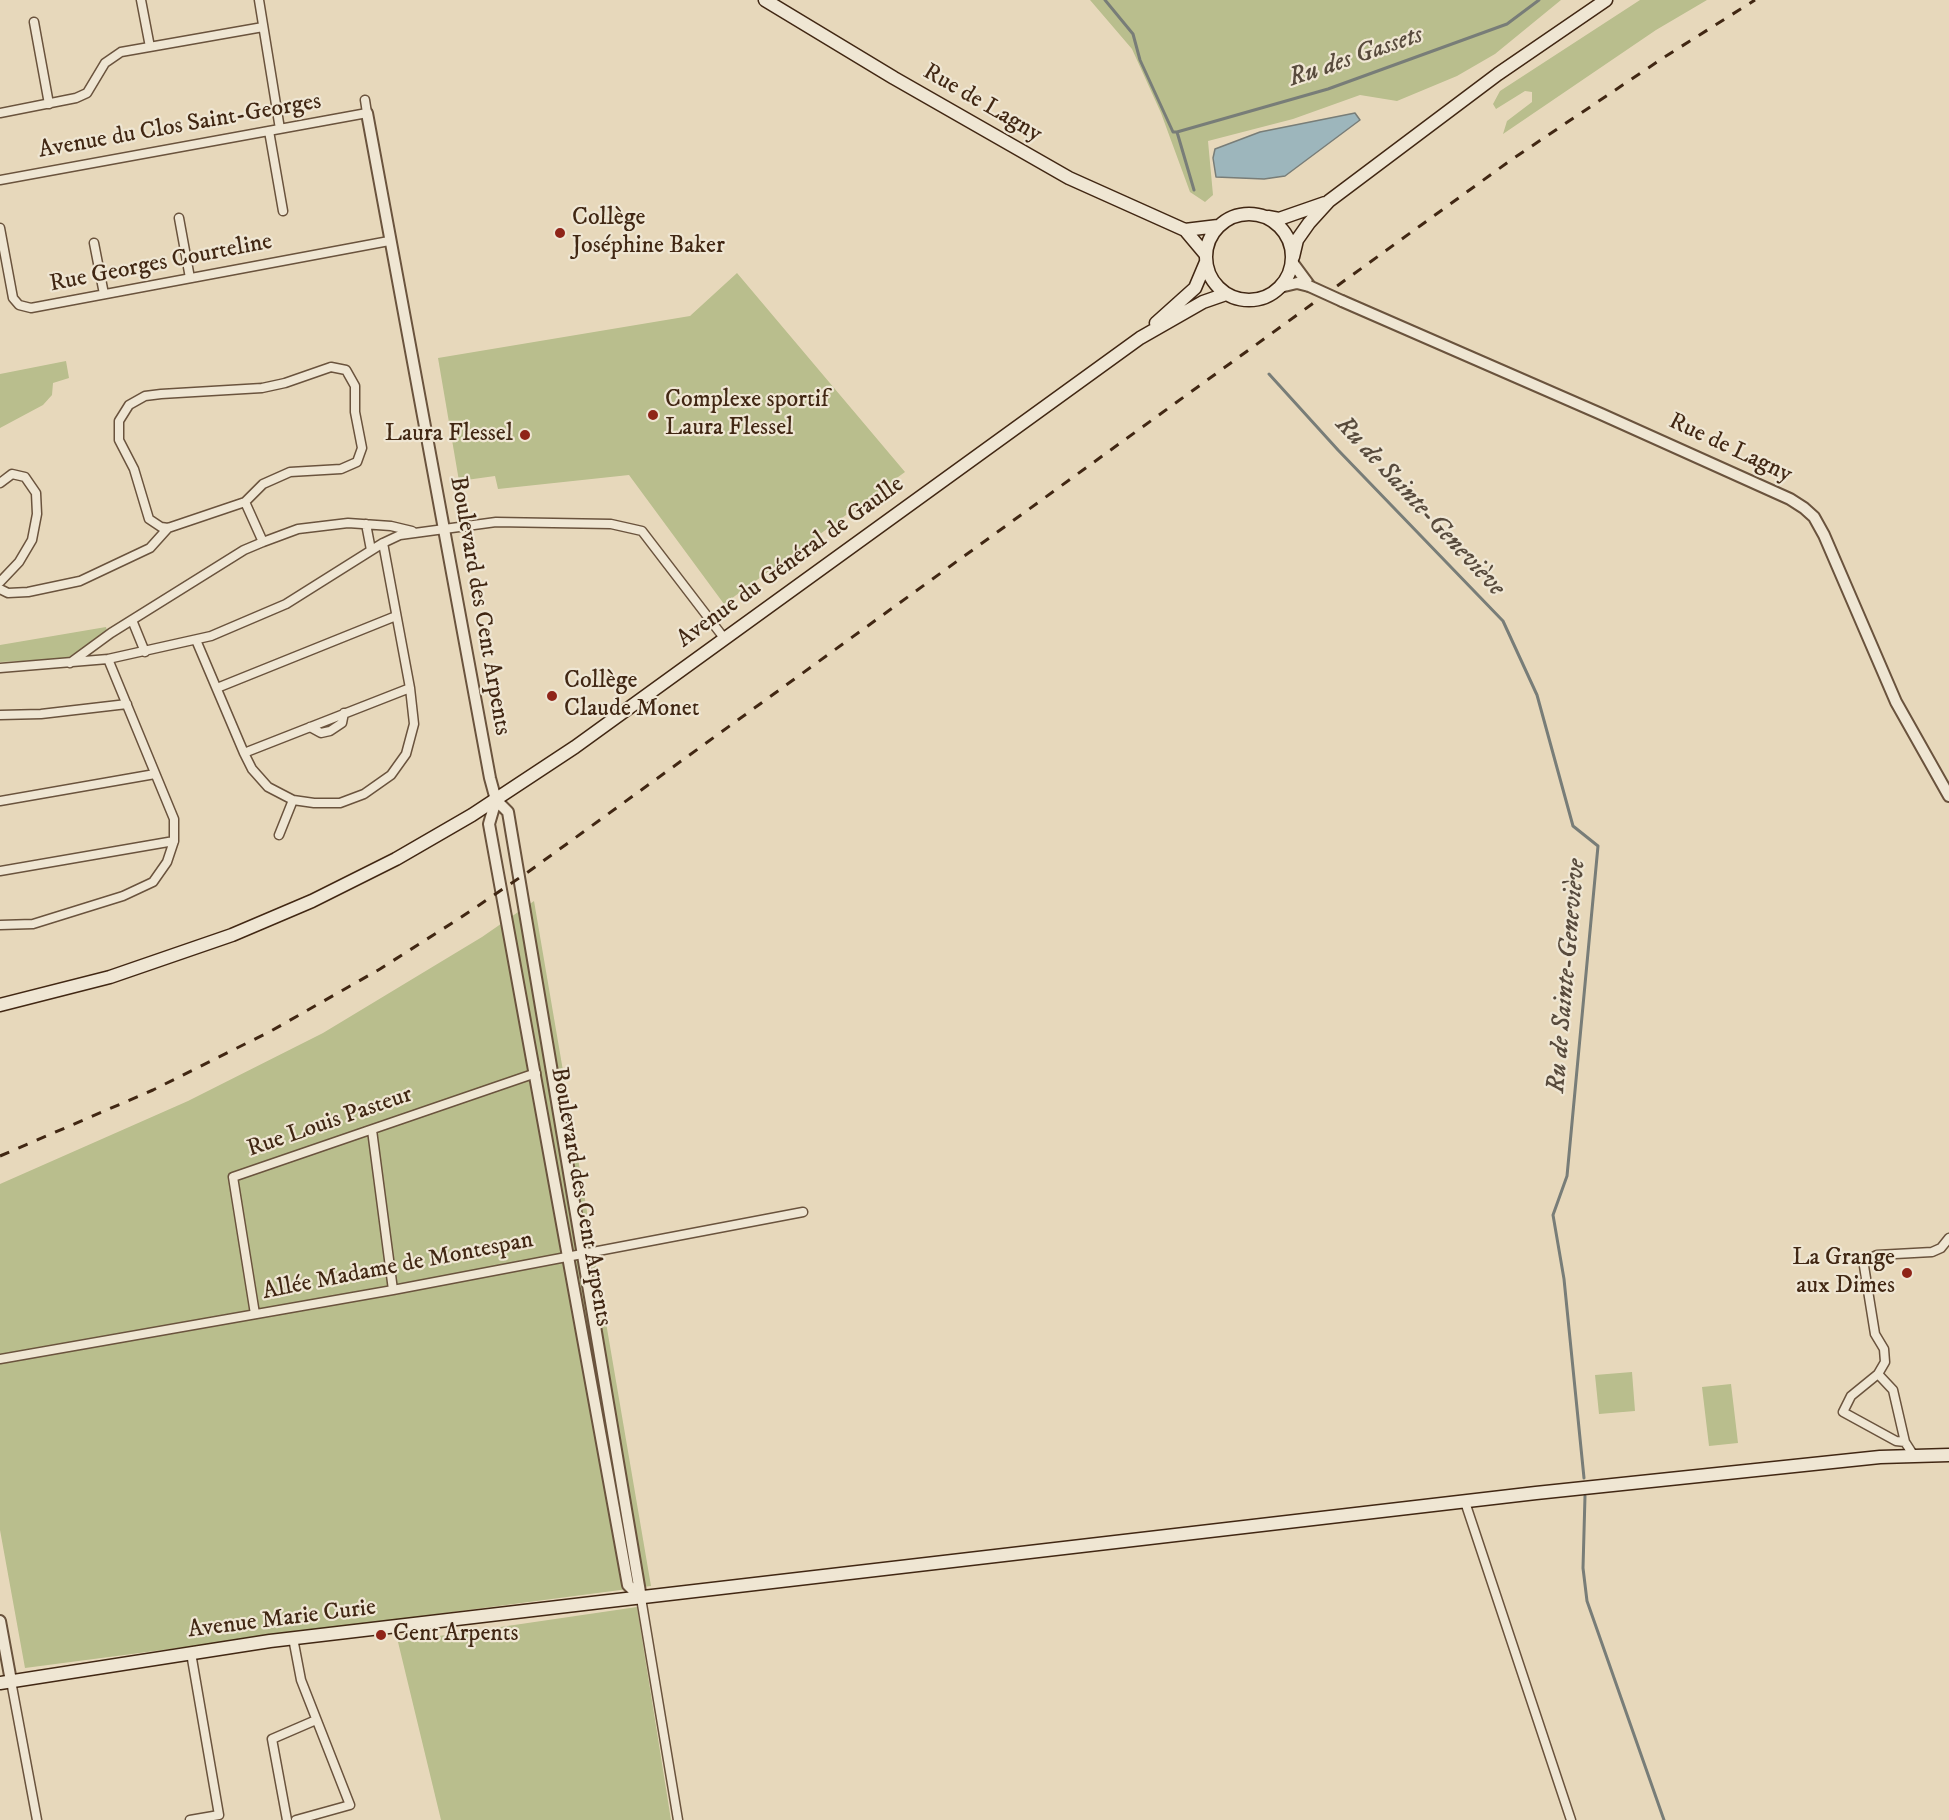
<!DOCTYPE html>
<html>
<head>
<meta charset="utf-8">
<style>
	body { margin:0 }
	canvas { display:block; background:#e7d8bb }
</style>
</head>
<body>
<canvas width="1949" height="1820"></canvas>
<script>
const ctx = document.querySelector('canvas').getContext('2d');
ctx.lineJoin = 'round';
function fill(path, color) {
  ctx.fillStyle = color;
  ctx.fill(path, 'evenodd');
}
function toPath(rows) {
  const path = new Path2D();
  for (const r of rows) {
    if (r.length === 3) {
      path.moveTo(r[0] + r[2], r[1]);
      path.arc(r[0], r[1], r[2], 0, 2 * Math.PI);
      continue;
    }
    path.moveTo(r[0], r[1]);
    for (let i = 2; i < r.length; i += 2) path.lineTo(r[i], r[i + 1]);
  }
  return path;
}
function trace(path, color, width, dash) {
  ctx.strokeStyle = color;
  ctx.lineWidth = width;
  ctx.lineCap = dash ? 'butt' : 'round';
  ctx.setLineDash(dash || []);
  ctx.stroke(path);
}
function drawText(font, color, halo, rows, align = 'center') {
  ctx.font = font + ' "IM FELL DW Pica",serif';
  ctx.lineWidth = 4.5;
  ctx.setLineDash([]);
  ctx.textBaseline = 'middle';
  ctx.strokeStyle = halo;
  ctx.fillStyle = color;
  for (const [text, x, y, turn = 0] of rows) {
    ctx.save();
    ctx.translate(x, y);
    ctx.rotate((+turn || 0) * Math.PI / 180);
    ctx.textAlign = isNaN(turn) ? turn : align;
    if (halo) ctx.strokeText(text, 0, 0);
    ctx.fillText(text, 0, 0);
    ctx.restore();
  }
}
fill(toPath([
	[1090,0,1561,0,1495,54,1457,76,1397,101,1360,95,1293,119,1208,141,1213,195,1205,202,1190,192,1161,113,1132,49],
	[1640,0,1707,0,1656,30,1503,134,1507,121,1532,102,1532,92,1525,91,1496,109,1493,104,1500,91],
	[737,273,905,472,724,604,629,475,498,489,495,476,459,481,438,358,690,316],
	[66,361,69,378,53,383,52,395,43,405,0,428,0,374],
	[106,627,107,631,66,659,0,662,0,645],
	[534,901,651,1586,25,1668,0,1530,0,1184,188,1101,323,1033,482,937],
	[1632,1372,1635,1411,1599,1414,1595,1375],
	[1731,1384,1738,1443,1709,1446,1702,1387],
	[637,1607,671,1820,441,1820,398,1642]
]), '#b9be8d');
const water = toPath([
	[1355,113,1360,120,1285,176,1264,179,1216,177,1213,158,1215,149,1260,132,1355,113]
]);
fill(water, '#9db6bc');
trace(water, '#787d78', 1.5);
trace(toPath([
	[1105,0,1133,34,1140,60,1173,132,1177,132],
	[1177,132,1328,89,1507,24,1539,0],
	[1177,132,1194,190],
	[1269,374,1338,450,1503,621,1537,695,1573,826,1598,846,1567,1176,1553,1215,1564,1279,1584,1478],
	[1585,1496,1583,1568,1587,1601,1664,1820]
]), '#787d78', 3);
const minor = toPath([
	[141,0,150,47],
	[259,0,280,129],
	[34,22,49,104],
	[0,113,76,98,87,93,105,63,121,52,263,27],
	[269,131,283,211],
	[0,180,367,113,365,100],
	[179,218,190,278],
	[0,228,13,298,19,305,31,308,389,241],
	[94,243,104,294],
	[331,367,346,370,355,386,355,412,362,448,357,462,341,469,290,472,263,484,245,502,168,528,161,527,149,519,134,469,119,440,119,421,129,405,145,396,161,394,262,388,285,383,331,367],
	[0,483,12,474,25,477,36,493,37,514,32,540,19,562,0,582],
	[245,502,263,542],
	[366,524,371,550],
	[0,589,8,593,28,592,80,581,150,548,168,528],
	[132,620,145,652],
	[196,640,244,753,252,769,268,787,293,800,314,803,340,803,364,794,391,775,406,754,414,724,410,688,383,543],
	[70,663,111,633,244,550,263,542,298,529,348,523,391,526,412,531],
	[0,668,108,659,211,636,286,604,383,543,400,535,496,522,611,524,642,531,724,638],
	[217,688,396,616],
	[0,715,41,714,127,704],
	[310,727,321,733,330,731,342,723,344,713],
	[244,753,410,688],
	[0,801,155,774],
	[279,835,293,800],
	[0,871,174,841],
	[0,925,33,924,123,896,153,882,167,862,174,841,174,819,108,659],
	[372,1130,393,1290],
	[255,1314,233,1177,536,1073],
	[0,1359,393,1290,803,1212],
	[1878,1374,1893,1390,1905,1442],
	[1914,1456,1905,1442,1896,1441,1843,1412,1851,1396,1878,1374,1885,1362,1884,1349,1875,1334,1864,1266,1867,1260,1877,1255,1932,1252,1941,1248,1949,1238],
	[1465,1502,1571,1820],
	[641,1598,678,1820],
	[293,1638,301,1680,350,1805,296,1820],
	[11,1681,37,1820],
	[190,1820,219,1815,191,1653],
	[287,1820,272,1739,316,1720]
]);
const tertiary = toPath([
	[367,113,490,778,496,800,508,812,641,1598],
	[1292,262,1309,285],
	[1280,287,1297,283,1309,286],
	[1342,301,1601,414,1790,499,1804,508,1814,517,1824,535,1896,702,1949,796],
	[496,800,489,824,628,1585,641,1598],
	[0,1621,11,1681]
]);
const secondary = toPath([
	[765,0,894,78,1069,178,1185,230,1218,226],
	[1249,257,43],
	[1268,217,1279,219,1325,203],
	[1185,230,1206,255],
	[1293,257,1297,240,1309,223,1329,201,1498,74,1606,0],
	[1156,323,1195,288,1206,262],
	[0,1005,110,977,232,935,312,901,396,859,472,815,575,747,1140,338,1203,302,1226,294],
	[0,1683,270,1641,609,1601,1536,1493,1880,1457,1949,1455]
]);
trace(minor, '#6a533d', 11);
trace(tertiary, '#6a533d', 14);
trace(secondary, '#412713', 15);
trace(minor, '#efe6d3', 8);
trace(tertiary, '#efe6d3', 10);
trace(secondary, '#efe6d3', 12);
trace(toPath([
	[0,1156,153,1090,271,1031,380,969,460,918,528,872,1511,160,1663,58,1755,0]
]), '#412713', 3, [10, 10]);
const tertiaryBridge = toPath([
	[1309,286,1342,301]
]);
trace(tertiaryBridge, '#6a533d', 14, []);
trace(tertiaryBridge, '#efe6d3', 10);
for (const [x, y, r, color] of [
	[560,233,6,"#8f2418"],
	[653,415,6,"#8f2418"],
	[525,435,6,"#8f2418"],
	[552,696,6,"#8f2418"],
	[1907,1273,6,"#8f2418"],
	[381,1635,6,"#8f2418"]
]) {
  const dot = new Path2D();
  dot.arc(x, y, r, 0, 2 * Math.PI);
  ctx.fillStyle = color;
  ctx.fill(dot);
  trace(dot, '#efe6d3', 2);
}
drawText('24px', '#412713', '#efe6d3', [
	["Rue de Lagny",982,104,30],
	["Avenue du Clos Saint-Georges",180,127,-10],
	["Rue Georges Courteline",161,264,-11],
	["Rue de Lagny",1730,449,25],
	["Avenue du Général de Gaulle",791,563,-36],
	["Boulevard des Cent Arpents",479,606,80],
	["Rue Louis Pasteur",330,1123,-19],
	["Boulevard des Cent Arpents",580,1197,80],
	["Allée Madame de Montespan",398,1267,-11],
	["Avenue Marie Curie",282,1620,-7]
]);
drawText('24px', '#412713', '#efe6d3', [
	["Collège",572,219],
	["Joséphine Baker",572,247],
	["Complexe sportif",665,401],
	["Laura Flessel",665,429],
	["Laura Flessel",513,435,"right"],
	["Collège",564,682],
	["Claude Monet",564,710],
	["La Grange",1895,1259,"right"],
	["aux Dimes",1895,1287,"right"],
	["Cent Arpents",393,1635]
], 'left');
drawText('italic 26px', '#584b3d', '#efe6d3', [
	["Ru des Gassets",1356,58,-19],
	["Ru de Sainte-Geneviève",1419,507,47],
	["Ru de Sainte-Geneviève",1568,976,-85]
]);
</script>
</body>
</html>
